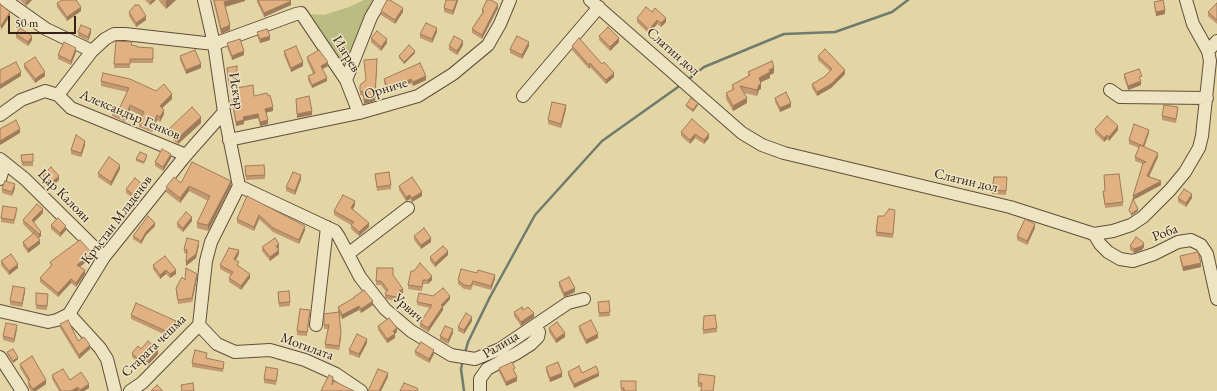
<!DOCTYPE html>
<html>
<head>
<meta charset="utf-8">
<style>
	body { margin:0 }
	#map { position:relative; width:1217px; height:391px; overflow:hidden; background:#e4d5a5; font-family:"EB Garamond",serif }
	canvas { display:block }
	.scale { position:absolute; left:8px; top:16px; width:68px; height:18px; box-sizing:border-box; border:2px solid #352117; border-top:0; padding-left:5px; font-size:12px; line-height:14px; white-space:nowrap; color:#352117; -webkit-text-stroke:3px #ede4c4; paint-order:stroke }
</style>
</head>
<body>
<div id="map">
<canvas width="1217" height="391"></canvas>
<div class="scale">50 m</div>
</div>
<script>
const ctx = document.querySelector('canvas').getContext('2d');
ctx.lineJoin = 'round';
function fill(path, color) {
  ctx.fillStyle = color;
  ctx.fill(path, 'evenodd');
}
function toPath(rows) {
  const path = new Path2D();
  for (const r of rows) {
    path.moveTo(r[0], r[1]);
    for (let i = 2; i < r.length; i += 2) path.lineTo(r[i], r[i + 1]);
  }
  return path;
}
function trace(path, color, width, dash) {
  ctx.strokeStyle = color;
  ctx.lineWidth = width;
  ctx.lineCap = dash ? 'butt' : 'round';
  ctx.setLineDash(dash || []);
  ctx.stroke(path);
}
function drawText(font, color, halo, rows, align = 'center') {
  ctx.font = font + ' "EB Garamond",serif';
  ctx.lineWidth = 3;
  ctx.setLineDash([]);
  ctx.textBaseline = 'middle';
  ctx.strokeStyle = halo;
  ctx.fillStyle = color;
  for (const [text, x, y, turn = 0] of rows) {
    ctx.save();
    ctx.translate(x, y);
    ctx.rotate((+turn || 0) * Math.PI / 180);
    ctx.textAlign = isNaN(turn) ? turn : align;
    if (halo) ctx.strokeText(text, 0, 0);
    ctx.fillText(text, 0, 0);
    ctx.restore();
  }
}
fill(toPath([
	[364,0,378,0,352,60,343,64,308,14,324,15,349,7]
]), '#babc82');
trace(toPath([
	[690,78,704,67,784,34,835,32,892,12,908,0],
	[465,353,468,342,490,297,535,215,602,141,678,87],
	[463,360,461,369,464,391]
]), '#6f7c6d', 2.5);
const minor = toPath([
	[5,0,46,29,92,51],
	[204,0,214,44,224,112,239,186],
	[590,0,742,133,762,145,784,153,1010,207,1094,234,1113,231,1131,225,1143,217,1170,190,1185,172,1199,148,1202,136,1210,61,1208,51,1193,24,1186,0],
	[1208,51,1217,41],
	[346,80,371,17,381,0],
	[1110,90,1120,97,1207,98],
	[58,95,92,51,105,39,114,34,125,34,214,44,296,14,301,13,346,80,359,113],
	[523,96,599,7],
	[0,115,21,100,45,91,58,95,71,108,186,155],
	[229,140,359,113,418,96,453,74,488,45,500,24,510,0],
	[0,159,25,179,104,257],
	[0,179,5,163],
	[239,186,335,231,339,237,360,277,385,309,411,331,451,355,475,359,500,349,568,303,584,299],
	[1094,234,1100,244,1108,252,1120,259,1133,261,1154,254,1178,242,1191,240,1201,245,1207,254,1217,299],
	[348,254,408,208],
	[0,311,48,322,57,320,69,314,104,257,186,155,224,112],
	[69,314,100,348,107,359,115,391],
	[199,325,217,344,235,352,270,350,305,360,336,374,361,391],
	[316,325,327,227],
	[0,357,22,391],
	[130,391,142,383,199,325,206,261,211,242,239,186],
	[480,391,480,379,487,369,517,353,531,344,538,337,539,332,535,327]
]);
trace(minor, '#614e3a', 14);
trace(minor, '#ede4c4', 12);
fill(toPath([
	[20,0,32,0,26,6],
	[76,0,81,11,67,21,57,7,57,3],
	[145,0,156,0,150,5],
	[159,0,176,0,166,9,159,1],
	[213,0,245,0,245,1,225,7,230,30,221,34],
	[257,0,290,0,291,5,264,17,257,2],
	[458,0,453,15,444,12,444,8],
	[1154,2,1165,14,1156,16,1154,6],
	[1217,3,1217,24,1208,16,1208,12],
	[498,8,482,39,472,33,472,29,482,13,482,10],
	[381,11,403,12,395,24,381,15],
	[129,12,146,20,136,27,129,16],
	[652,12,666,22,661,27,657,24,649,34,637,22,637,18],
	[78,32,91,33,88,41,78,36],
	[257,32,270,40,260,43,257,36],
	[437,32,432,43,420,38,420,34],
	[16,34,32,40,28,46,16,38],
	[599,36,619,42,610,51,599,40],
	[371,38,387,43,381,51,371,42],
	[227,43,244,55,232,60,227,47],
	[132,45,137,47,153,48,153,63,130,63,130,68,114,68,114,64],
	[463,45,457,55,449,50,449,46],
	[529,46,522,59,510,53,510,49],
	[572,46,602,64,614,77,606,84,590,67,589,69,572,50],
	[284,51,303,66,291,72,284,55],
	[76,52,71,65,58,59,58,55],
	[415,53,404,64,399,58,399,56],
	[180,56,201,68,186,74,180,60],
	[818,56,845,74,831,88,817,96,812,88,812,84,824,77,830,71,818,60],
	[307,57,328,66,322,69,327,81,312,88,308,80,308,76,313,74,307,60],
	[377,63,375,101,364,104,363,96,360,95,360,85,366,80],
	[420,63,426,80,413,86,411,83,388,92,384,83,384,79],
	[24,64,45,76,35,83,24,68],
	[237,66,237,84,229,86,227,72,227,68],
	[748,72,774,73,770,75,770,78,761,82,761,89,759,90,757,96,744,93,747,103,733,111,726,99,726,93,732,90,732,85,748,76],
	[1124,74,1142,80,1141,80,1141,85,1128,90,1124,78],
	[101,81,172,99,162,108,164,114,160,122,157,120,152,132,139,127,139,122,142,116,130,110,125,122,112,116,112,112,119,109,127,92,101,86],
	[237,88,254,96,273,111,266,112,268,124,260,126,258,118,244,121,244,124,236,126,232,103,232,99,238,98],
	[775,98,791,107,780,112,775,102],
	[686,105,698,105,693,112,686,107],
	[566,109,561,128,548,124,548,120],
	[1178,111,1176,123,1162,120,1162,116],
	[201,123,178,144,176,143,169,135,169,129],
	[1095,129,1118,130,1109,141,1107,139,1104,142,1095,133],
	[681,132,709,134,709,138,704,144,695,138,690,144,681,136],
	[1149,133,1144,147,1158,157,1149,177,1161,185,1133,200,1143,164,1135,161,1135,157,1139,148,1129,144,1129,140],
	[85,145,81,157,71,154,71,150],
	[33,154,33,166,22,166,21,155],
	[147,157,144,164,136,161,136,159],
	[171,158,163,171,155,166,155,162],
	[245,166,265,175,265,179,246,180],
	[120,169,111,186,98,177,98,173],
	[375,174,391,185,391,189,377,191],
	[43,175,59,180,50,188,43,179],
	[1104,175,1123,202,1123,206,1105,208,1103,195,1103,191,1105,191],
	[301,179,295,195,286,191,286,187],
	[1007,181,1006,195,992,194,992,190],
	[181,183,231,186,208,231,197,228,197,223,208,201,189,191,180,203,166,192,166,187],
	[399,186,422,196,412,202,410,199,406,201,399,190],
	[15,188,12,196,2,193,2,189],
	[126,189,144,190,135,200,126,193],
	[247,196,305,230,299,244,273,232,259,219,254,231,237,223,237,219],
	[1178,198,1192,198,1186,207,1178,202],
	[355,205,353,209,369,227,359,236,351,229,351,225,334,215,334,211],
	[17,212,14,224,1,222,1,218],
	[43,213,34,222,41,236,39,238,37,237,40,244,28,253,23,246,23,242,33,234,23,224,23,220],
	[895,214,893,238,876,236,876,232],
	[192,221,183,232,177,227,177,223],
	[51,225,66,230,60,237,51,229],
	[155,226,146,235,141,244,133,239,133,236],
	[1035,228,1027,245,1017,240,1017,236],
	[414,236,431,242,421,249,414,240],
	[199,245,196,258,186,266,187,254,184,253,184,249],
	[1130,246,1144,247,1142,250,1134,253,1130,250],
	[262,247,279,248,278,249,279,254,270,261,262,251],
	[239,254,236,260,239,266,250,278,241,290,229,282,229,278,231,275,220,269,220,265],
	[448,255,435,267,430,261,430,257],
	[1180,256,1201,267,1183,271,1180,260],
	[92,257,80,267,85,274,76,287,71,283,58,297,40,282,40,278,51,266,50,262],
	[1,261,18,268,9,275,1,265],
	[153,265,176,274,170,278,166,274,160,279,153,269],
	[377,268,393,275,403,293,399,295,401,298,401,302,386,299,385,297,385,293,386,292,381,285,376,285],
	[411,271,432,280,428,284,423,284,422,291,408,289,408,285],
	[197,278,192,302,178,304,176,292,176,288,185,280],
	[495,279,491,290,473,285,471,290,464,289,458,284,458,280],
	[559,282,575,292,564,297,559,286],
	[25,292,22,307,10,305,10,301],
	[278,292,290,302,290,306,279,307],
	[36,293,48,294,47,310,36,309],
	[433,296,450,299,443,307,443,310,428,332,420,327,420,323,430,308,417,305,417,302],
	[354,297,373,305,361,313,359,310,342,319,339,314,341,337,339,350,325,348,325,344,328,329,324,329,324,314,338,312,338,307,354,299],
	[598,302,610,312,610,316,599,317],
	[523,310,534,317,521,326,514,316,514,312],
	[310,314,307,336,297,335,297,331],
	[131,315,176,325,170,337,131,319],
	[704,316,717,328,717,332,703,334],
	[472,321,464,334,458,331,458,327],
	[60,324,78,341,90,349,79,359,60,328],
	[378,326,397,332,395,334,395,338,387,343,378,330],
	[579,326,598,338,586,344,579,330],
	[549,328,565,337,556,343,549,332],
	[17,329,14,343,3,340,3,336],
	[453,333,448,344,440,340,440,336],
	[367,343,359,358,349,354,349,350],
	[141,349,158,354,147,366,142,362,140,365,132,357,132,353],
	[415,351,434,354,429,363,415,355],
	[7,352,18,359,13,363,7,354],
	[207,356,207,358,224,365,223,372,192,367,192,363],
	[20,364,46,384,36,391,31,391,28,386,28,381,20,368],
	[546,367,562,377,550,382,546,371],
	[499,368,515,372,517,381,506,386,499,372],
	[568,372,582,373,599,376,574,388,568,375],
	[278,373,276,385,264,383,264,379],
	[52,375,70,380,89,388,84,391,59,391,52,379],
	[715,380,713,391,701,391,702,387,698,387,698,383],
	[621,381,636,391,621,391]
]), '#c29870');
fill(toPath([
	[28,0,32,0,26,6,26,2],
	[152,0,156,0,150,5,150,2],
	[167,0,176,0,166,9,166,1],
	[232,0,245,0,245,1,224,7,224,2],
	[457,0,458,0,458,1,453,15,453,11],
	[291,1,291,5,264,17,264,13],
	[498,4,498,8,482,39,482,35],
	[81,7,81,11,67,21,67,17],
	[403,8,403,12,395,24,395,20],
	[1165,10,1165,14,1156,16,1156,12],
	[10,12,10,16,1,30,1,26],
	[146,16,146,20,136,27,136,23],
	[666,18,666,22,661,27,661,23],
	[657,20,657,24,649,34,649,30],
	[230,25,230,30,221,34,221,29],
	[437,28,437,32,432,43,432,39],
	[91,29,91,33,88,41,88,37],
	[32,36,32,40,28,46,28,42],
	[270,36,270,40,260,43,260,39],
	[619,38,619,42,610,51,610,47],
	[387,39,387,43,381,51,381,47],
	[463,41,463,45,457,55,457,51],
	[529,42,529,46,522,59,522,55],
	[76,48,76,52,71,65,71,61],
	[244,51,244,55,232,60,232,56],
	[415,51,415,53,404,64,404,62],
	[303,62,303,66,291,72,291,68],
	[328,62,328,66,321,70,321,66],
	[377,63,375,101,364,104,364,100],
	[590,63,590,67,589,69,589,65],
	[201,64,201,68,186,74,186,70],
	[774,67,774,73,770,75,770,78,759,83,759,78,769,70],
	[845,70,845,74,831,88,817,96,817,92],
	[21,72,21,76,0,89,0,85],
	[45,72,45,76,35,83,35,79],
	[614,73,614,77,606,84,606,80],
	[426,76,426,80,413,86,413,82],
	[327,78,327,81,312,88,312,85],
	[411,79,411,83,388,92,388,89],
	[1141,81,1141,85,1128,90,1128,86],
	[761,83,761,89,759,90,757,96,757,90,759,85],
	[172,94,172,99,160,110,160,106],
	[747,98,747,103,733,111,733,106],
	[698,103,698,105,693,112,693,110],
	[791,103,791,107,780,112,780,108],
	[130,105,130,110,125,122,125,118],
	[566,105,566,109,561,128,561,124],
	[273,107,273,111,265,113,265,109],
	[164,110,164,114,160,122,160,117],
	[312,111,312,115,297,118,297,114],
	[258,114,258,118,244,121,244,124,236,126,236,122,243,117],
	[157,115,157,120,152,132,152,128],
	[201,117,201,123,178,144,178,138],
	[268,120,268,124,260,126,260,122],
	[1118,126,1118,130,1109,141,1109,137],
	[20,129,20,133,0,145,0,141],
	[1149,130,1149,133,1143,150,1143,146],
	[695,134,695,138,690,144,690,140],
	[709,134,709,138,704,144,704,140],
	[1107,135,1107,139,1104,142,1104,138],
	[85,141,85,145,81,157,81,153],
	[1158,153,1158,157,1147,180,1147,176],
	[171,154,171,158,163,171,163,167],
	[120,165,120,169,111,186,111,182],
	[301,175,301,179,295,195,295,191],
	[59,176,59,180,50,188,50,184],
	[231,181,231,186,208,231,208,225],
	[1161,181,1161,185,1133,200,1133,196],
	[15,184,15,188,12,196,12,192],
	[144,186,144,190,135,200,135,196],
	[189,186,189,191,180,203,180,198],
	[422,192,422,196,412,202,412,198],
	[1192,194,1192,198,1186,207,1186,203],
	[410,195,410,199,406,201,406,197],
	[355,201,355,205,351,212,351,208],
	[43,209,43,213,32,224,32,220],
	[1138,209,1138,211,1131,216,1131,214],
	[259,215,259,219,254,231,254,227],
	[192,217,192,221,183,232,183,228],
	[155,223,155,226,146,235,141,244,141,241,146,232],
	[369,223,369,227,359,236,359,232],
	[1035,224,1035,228,1027,245,1027,241],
	[66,226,66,230,60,237,60,233],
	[305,226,305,230,299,244,299,240],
	[41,232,41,236,39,238,39,234],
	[431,238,431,242,421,249,421,245],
	[40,240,40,244,28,253,28,249],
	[199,241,199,245,196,258,186,266,186,262],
	[1144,243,1144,247,1142,250,1134,253,1134,249],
	[279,244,279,248,276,250,276,246],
	[239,250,239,254,234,263,234,259],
	[279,250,279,254,270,261,270,257],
	[448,251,448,255,435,267,435,263],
	[92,253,92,257,77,269,77,265],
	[1201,263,1201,267,1183,271,1183,267],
	[18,264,18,268,9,275,9,271],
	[85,270,85,274,76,287,76,283],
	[166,270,166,274,160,279,160,275],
	[176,270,176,274,170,278,170,274],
	[197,274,197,278,192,302,192,298],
	[250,274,250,278,241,290,241,286],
	[495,275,495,279,491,290,491,286],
	[432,276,432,280,428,284,428,280],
	[71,279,71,283,58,297,58,293],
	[25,288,25,292,22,307,22,303],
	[575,288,575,292,564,297,564,293],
	[403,289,403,293,397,296,397,292],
	[450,296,450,299,443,307,443,310,428,332,428,328,441,305],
	[373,301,373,305,361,313,361,309],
	[359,306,359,310,342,319,342,315],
	[534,313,534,317,521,326,521,322],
	[472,317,472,321,464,334,464,330],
	[176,321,176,325,170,337,170,333],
	[17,325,17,329,14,343,14,339],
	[397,328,397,332,393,335,393,331],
	[453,329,453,333,448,344,448,340],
	[341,333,341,337,339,350,339,346],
	[565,333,565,337,556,343,556,339],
	[395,334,395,338,387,343,387,339],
	[598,334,598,338,586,344,586,340],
	[367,339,367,343,359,358,359,354],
	[90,345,90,349,79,359,79,355],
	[158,350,158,354,147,366,147,362],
	[434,350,434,354,429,363,429,359],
	[18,357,18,359,13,363,13,361],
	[142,358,142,362,140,365,140,361],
	[388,373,388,377,381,391,379,391],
	[562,373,562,377,550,382,550,378],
	[599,373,599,376,574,388,574,384],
	[517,377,517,381,506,386,506,382],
	[46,380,46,384,36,391,33,391,33,389],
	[89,384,89,388,84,391,80,391,80,390],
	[78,387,78,391,71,391]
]), '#9e7c5b');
const building = toPath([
	[62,0,76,0,81,7,67,17,57,3,62,0],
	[214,0,232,0,224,2,230,25,221,29,214,0],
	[258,0,290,0,291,1,264,13,258,0],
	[387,0,390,0,403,8,395,20,381,11,387,0],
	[446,0,457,0,453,11,444,8,446,0],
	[487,0,491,0,498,4,482,35,472,29,484,11,482,10,487,0],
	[1163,0,1165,10,1156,12,1154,2,1163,0],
	[1217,3,1217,20,1208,12,1217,3],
	[0,4,10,12,1,26,0,26,0,4],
	[135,5,139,5,146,16,136,23,129,12,135,5],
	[646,7,652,12,655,8,666,18,661,23,657,20,649,30,637,18,646,7],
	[426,23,437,28,432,39,420,34,426,23],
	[81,25,91,29,88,37,78,32,81,25],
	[608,27,619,38,610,47,599,36,608,27],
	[20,28,32,36,28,42,16,34,20,28],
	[267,29,270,36,260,39,257,32,267,29],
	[377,31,387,39,381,47,371,38,377,31],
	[454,36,463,41,457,51,449,46,454,36],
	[517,36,529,42,522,55,510,49,517,36],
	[579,38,602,64,604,62,614,73,606,80,590,63,589,65,572,46,579,38],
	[240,39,244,51,232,56,227,43,240,39],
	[116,41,132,42,131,45,137,46,137,47,153,48,153,59,130,59,130,64,114,64,116,41],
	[64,42,76,48,71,61,58,55,64,42],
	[409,45,415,51,404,62,399,56,409,45],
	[296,46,303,62,291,68,284,51,296,46],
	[825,49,845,70,831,84,817,92,812,84,824,77,832,69,818,56,825,49],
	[195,50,201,64,186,70,180,56,195,50],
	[319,50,328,62,321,66,327,78,312,85,308,76,315,73,307,57,319,50],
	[35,57,45,72,35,79,24,64,35,57],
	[377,59,375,97,364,100,363,92,360,91,360,85,366,80,364,60,377,59],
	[772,61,774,67,769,70,770,72,759,78,761,83,759,85,757,90,740,86,747,98,733,106,726,93,734,89,732,85,750,75,748,72,772,61],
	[16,62,21,72,0,85,0,70,16,62],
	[420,63,426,76,413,82,411,79,388,89,384,79,420,63],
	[237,66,237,80,229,82,227,68,237,66],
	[1139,69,1142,76,1139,77,1141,81,1128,86,1124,74,1139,69],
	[103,73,130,79,156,91,164,84,172,94,160,106,164,110,160,117,157,115,152,128,139,122,144,112,130,105,125,118,112,112,113,107,119,109,129,88,101,81,103,73],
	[253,85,254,96,267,93,268,96,270,95,273,107,265,109,268,120,260,122,258,114,243,117,244,120,236,122,232,99,238,98,237,88,253,85],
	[786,92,791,103,780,108,775,98,786,92],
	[309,96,312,111,297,114,296,99,309,96],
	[691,98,698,103,693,110,686,105,691,98],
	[552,102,566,105,561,124,548,120,552,102],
	[1164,105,1178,107,1176,119,1162,116,1164,105],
	[192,107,201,117,178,138,176,137,169,129,192,107],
	[1107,116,1118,126,1109,137,1107,135,1104,138,1095,129,1107,116],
	[692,119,709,134,704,140,695,134,690,140,681,132,692,119],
	[16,120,20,129,0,141,0,129,16,120],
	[1134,124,1149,130,1143,146,1129,140,1134,124],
	[76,135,85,141,81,153,71,150,76,135],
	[1140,145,1158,153,1147,176,1161,181,1133,196,1143,163,1146,162,1135,157,1140,145],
	[162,149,171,154,163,167,155,162,162,149],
	[140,152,147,155,144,162,136,159,140,152],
	[33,154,33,162,22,162,21,155,33,154],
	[109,157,120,165,111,182,98,173,109,157],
	[192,162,231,181,208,225,197,223,210,196,189,186,180,198,166,187,174,177,181,183,192,162],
	[264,165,265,175,246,176,245,166,264,165],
	[51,167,59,176,50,184,43,175,51,167],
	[293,172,301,175,295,191,286,187,293,172],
	[389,172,391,185,377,187,375,174,389,172],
	[1119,174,1123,202,1105,204,1103,191,1105,191,1104,175,1119,174],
	[412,177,422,192,412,198,410,195,406,197,399,186,412,177],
	[994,177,1007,177,1006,191,992,190,994,177],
	[135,178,144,186,135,196,126,189,135,178],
	[5,181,15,184,12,192,2,189,5,181],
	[1184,189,1192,194,1186,203,1178,198,1184,189],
	[343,195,355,201,351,208,369,223,359,232,351,225,354,222,334,211,343,195],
	[247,196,305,226,299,240,273,228,259,215,254,227,237,219,247,196],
	[1133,199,1138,209,1131,214,1129,210,1133,199],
	[37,204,43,209,32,220,41,232,39,234,23,220,37,204],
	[3,206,17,208,14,220,1,218,3,206],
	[889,209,895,210,893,234,876,232,878,216,884,216,889,209],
	[186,212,192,217,183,228,177,223,186,212],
	[148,216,155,223,146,232,141,241,133,236,148,216],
	[58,218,66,226,60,233,51,225,58,218],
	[1025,219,1035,224,1027,241,1017,236,1025,219],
	[424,228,431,238,421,245,414,236,424,228],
	[34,233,40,240,28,249,23,242,34,233],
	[1136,237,1144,243,1142,246,1134,249,1130,246,1136,237],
	[187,238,199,241,196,254,186,262,187,250,184,249,187,238],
	[275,238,279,244,276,246,279,250,270,257,262,247,275,238],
	[80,240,92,253,77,265,85,270,76,283,71,279,58,293,40,278,52,265,50,262,80,240],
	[443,246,448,251,435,263,430,257,443,246],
	[229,248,239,250,234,259,239,262,237,265,250,274,241,286,229,278,233,272,220,265,229,248],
	[1198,252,1201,263,1183,267,1180,256,1198,252],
	[11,254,18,264,9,271,1,261,11,254],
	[165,256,176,270,170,274,166,270,160,275,153,265,165,256],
	[420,263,432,276,428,280,423,280,422,287,408,285,411,271,414,271,420,263],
	[186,268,197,274,192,298,178,300,176,288,182,277,185,280,186,268],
	[377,268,393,268,393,275,403,289,397,292,401,298,386,295,385,293,388,290,381,281,376,281,377,268],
	[461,269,477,273,478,270,495,275,491,286,473,281,471,286,464,285,458,280,461,269],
	[569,277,575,288,564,293,559,282,569,277],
	[13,286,25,288,22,303,10,301,13,286],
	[443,288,450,296,441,305,443,306,428,328,420,323,432,305,417,302,419,293,433,296,443,288],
	[364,290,373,301,361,309,359,306,342,315,338,307,354,298,354,297,364,290],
	[289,291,290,302,279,303,278,292,289,291],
	[36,293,48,294,47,306,36,305,36,293],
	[609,301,610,312,599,313,598,302,609,301],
	[136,303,176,321,170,333,131,315,136,303],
	[522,307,523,310,528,307,534,313,521,322,514,312,522,307],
	[300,309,310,310,307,332,297,331,300,309],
	[339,312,341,333,339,346,325,344,329,325,324,325,324,314,339,312],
	[466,313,472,317,464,330,458,327,466,313],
	[715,315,717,328,703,330,704,316,715,315],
	[389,318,397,328,393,331,395,334,387,339,378,326,389,318],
	[68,320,78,341,84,337,90,345,79,355,60,324,68,320],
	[591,320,598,334,586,340,579,326,591,320],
	[557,322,565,333,556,339,549,328,557,322],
	[6,323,17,325,14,339,3,336,6,323],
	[445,326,453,329,448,340,440,336,445,326],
	[357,334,367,339,359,354,349,350,357,334],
	[148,341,158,350,147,362,142,358,140,361,132,353,138,346,141,349,148,341],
	[421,342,434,350,429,359,415,351,421,342],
	[13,349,18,357,13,361,7,352,13,349],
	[195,350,207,353,206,358,224,362,223,369,192,363,195,350],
	[32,356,46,380,33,389,28,382,30,380,20,364,32,356],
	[512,362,515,368,513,369,517,377,506,382,499,368,512,362],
	[558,362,562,373,550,378,546,367,558,362],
	[579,366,582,373,596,366,599,373,574,384,568,372,579,366],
	[266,367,278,369,276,381,264,379,266,367],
	[63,369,70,380,81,372,89,384,80,390,78,387,71,391,61,391,52,375,63,369],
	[378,369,388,373,379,391,368,391,378,369],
	[699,374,715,376,713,391,701,391,702,383,698,383,699,374],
	[329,375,333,377,332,385,334,381,354,391,321,391,329,375],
	[621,381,636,381,636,391,624,391,624,388,621,388,621,381],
	[193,383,194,391,182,391,181,385,193,383],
	[404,383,417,388,418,391,400,391,404,383],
	[157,385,163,391,151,391,157,385]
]);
fill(building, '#e1b182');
trace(building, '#9e7c5b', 1);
drawText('14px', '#352117', '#ede4c4', [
	["Слатин дол",673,52,41],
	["Изгрев",346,54,58],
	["Орниче",386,89,-17],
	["Искър",236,91,81],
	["Александър Генков",130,115,23],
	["Слатин дол",966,181,13],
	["Цар Калоян",64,196,45],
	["Кръстан Младенов",117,220,-53],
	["Роба",1165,233,-21],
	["Урвич",408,308,42],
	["Ралица",501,345,-31],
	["Старата чешма",154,346,-44],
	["Могилата",307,347,20]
]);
</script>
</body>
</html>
